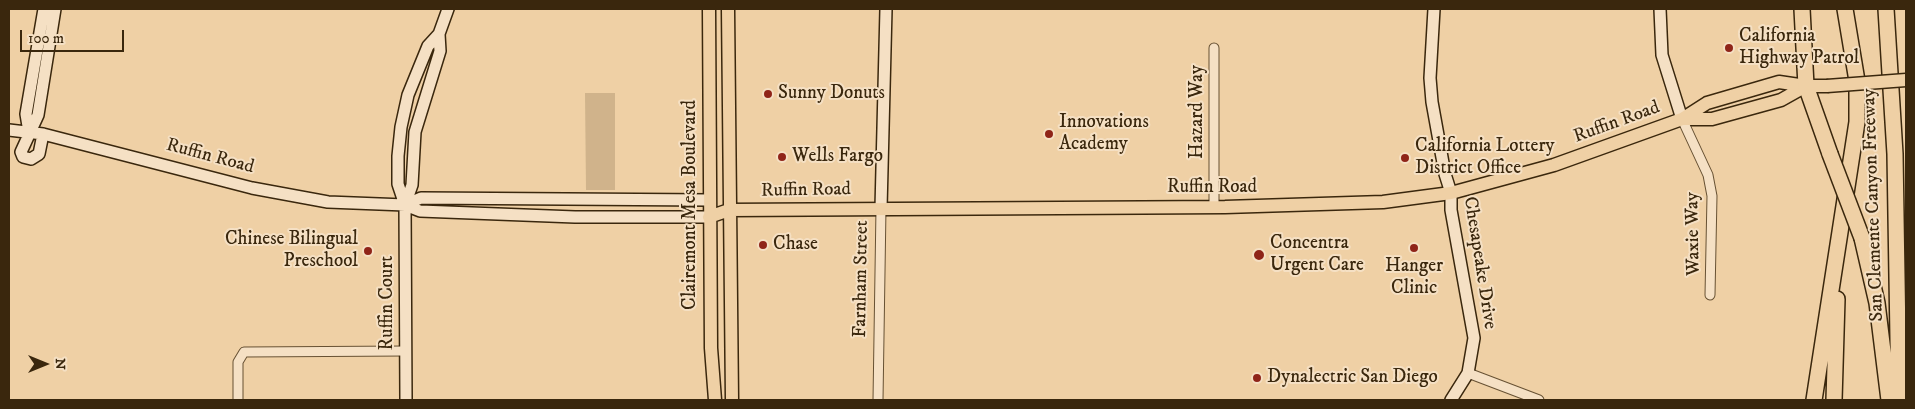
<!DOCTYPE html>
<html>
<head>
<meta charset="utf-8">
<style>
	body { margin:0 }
	#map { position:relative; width:1915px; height:409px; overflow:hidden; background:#efd0a5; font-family:"IM FELL DW Pica",serif }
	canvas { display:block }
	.frame { position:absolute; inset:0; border:10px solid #3a270d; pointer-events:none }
	.north { position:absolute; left:20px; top:339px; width:50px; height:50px; -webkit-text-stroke:4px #f5e0c4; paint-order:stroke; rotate:90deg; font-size:14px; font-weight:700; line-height:20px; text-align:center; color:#3a270d }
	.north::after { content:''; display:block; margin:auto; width:18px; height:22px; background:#3a270d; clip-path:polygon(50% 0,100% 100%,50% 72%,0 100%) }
	.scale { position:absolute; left:20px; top:30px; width:104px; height:22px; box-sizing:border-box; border:2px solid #3a270d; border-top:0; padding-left:6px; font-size:15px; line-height:18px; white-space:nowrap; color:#3a270d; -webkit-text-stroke:4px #f5e0c4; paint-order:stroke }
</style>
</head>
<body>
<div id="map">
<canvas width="1915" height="409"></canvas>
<div class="frame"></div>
<div class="north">N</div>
<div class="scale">100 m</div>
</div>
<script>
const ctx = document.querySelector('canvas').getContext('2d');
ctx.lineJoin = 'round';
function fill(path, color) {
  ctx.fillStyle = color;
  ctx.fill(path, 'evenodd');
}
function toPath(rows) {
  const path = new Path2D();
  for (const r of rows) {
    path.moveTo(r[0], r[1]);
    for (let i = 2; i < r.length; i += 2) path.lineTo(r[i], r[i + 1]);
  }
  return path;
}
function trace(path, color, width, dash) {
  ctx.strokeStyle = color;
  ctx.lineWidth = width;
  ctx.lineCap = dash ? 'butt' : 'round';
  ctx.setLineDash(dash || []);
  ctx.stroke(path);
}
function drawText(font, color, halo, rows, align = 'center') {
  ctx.font = font + ' "IM FELL DW Pica",serif';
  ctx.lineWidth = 4;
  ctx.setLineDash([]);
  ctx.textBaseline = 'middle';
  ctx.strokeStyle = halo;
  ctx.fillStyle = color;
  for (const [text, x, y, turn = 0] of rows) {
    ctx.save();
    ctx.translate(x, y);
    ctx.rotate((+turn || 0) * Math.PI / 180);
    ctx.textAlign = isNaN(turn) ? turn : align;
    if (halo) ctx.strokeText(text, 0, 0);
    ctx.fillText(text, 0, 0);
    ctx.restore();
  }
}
fill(toPath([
	[585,93,615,93,615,190,586,190]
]), '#d0b38b');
const street = toPath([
	[1214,48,1214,207],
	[1682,119,1708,175,1712,196,1710,295],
	[1468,373,1539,400],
	[238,400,238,362,244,352,406,351],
	[878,400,881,208]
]);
const secondary = toPath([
	[1434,9,1430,78,1432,102,1445,174,1451,193,1451,210,1474,338,1468,373,1451,400],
	[1660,9,1662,55,1682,119],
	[9,130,43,134,252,188,328,202,405,205,420,211,575,217,709,217],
	[29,132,26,114,44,9],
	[43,134,39,154,31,159,23,157,21,152,38,115,55,9],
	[405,205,421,198,709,200],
	[405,205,412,185,415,132,440,51,439,34],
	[881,208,886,9],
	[406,400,405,205,398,184,398,156,401,127,408,95,428,46,439,34,448,9]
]);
const primary = toPath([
	[709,9,711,348,715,400],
	[728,9,732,400],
	[1682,119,1712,119,1781,100,1806,86],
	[709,217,729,210,1225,207,1383,202,1451,193,1554,165,1682,119,1707,103,1779,82,1806,86,1827,86]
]);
const highway = toPath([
	[1802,9,1806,86,1830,154],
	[1886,9,1895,154,1899,400],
	[1862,238,1877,303,1889,400],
	[1814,400,1857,122,1857,81,1845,9],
	[1834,400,1837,299]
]);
trace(street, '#675133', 11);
trace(secondary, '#3a270d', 14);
trace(primary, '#3a270d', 15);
trace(highway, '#3a270d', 18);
trace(street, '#f5e0c4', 9);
trace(secondary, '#f5e0c4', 11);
trace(primary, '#efd0a5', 12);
trace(highway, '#efd0a5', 15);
const primaryBridge = toPath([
	[1827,86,1906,80]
]);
const highwayBridge = toPath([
	[1830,154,1862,238]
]);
trace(primaryBridge, '#3a270d', 15, []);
trace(highwayBridge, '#3a270d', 18, []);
trace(primaryBridge, '#efd0a5', 12);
trace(highwayBridge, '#efd0a5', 15);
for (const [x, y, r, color] of [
	[1729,48,5,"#8f2418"],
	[768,94,5,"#8f2418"],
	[1049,134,5,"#8f2418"],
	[782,157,5,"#8f2418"],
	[1405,158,5,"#8f2418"],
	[763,245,5,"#8f2418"],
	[1414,248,5,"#8f2418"],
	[368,251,5,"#8f2418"],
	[1259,255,6,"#8f2418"],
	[1257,378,5,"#8f2418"]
]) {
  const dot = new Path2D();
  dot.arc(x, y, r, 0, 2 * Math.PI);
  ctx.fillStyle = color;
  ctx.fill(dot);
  trace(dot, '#f5e0c4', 2);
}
drawText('19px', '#3a270d', '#f5e0c4', [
	["California",1739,37],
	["Highway Patrol",1739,59],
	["Sunny Donuts",778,94],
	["Innovations",1059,123],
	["Academy",1059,145],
	["California Lottery",1415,147],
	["District Office",1415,169],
	["Wells Fargo",792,157],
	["Chinese Bilingual",358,240,"right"],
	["Preschool",358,262,"right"],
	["Concentra",1270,244],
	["Urgent Care",1270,266],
	["Chase",773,245],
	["Hanger",1414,267,"center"],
	["Clinic",1414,289,"center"],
	["Dynalectric San Diego",1267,378]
], 'left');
drawText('19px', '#3a270d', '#f5e0c4', [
	["Hazard Way",1198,112,-90],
	["Ruffin Road",1617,123,-20],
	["Ruffin Road",210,157,15],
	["Ruffin Road",1212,188],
	["Ruffin Road",806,191,-1],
	["Clairemont Mesa Boulevard",691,205,-90],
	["San Clemente Canyon Freeway",1874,205,-92],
	["Waxie Way",1694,234,-91],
	["Chesapeake Drive",1479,263,81],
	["Farnham Street",862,279,-89],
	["Ruffin Court",388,303,-90]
]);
</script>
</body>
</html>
